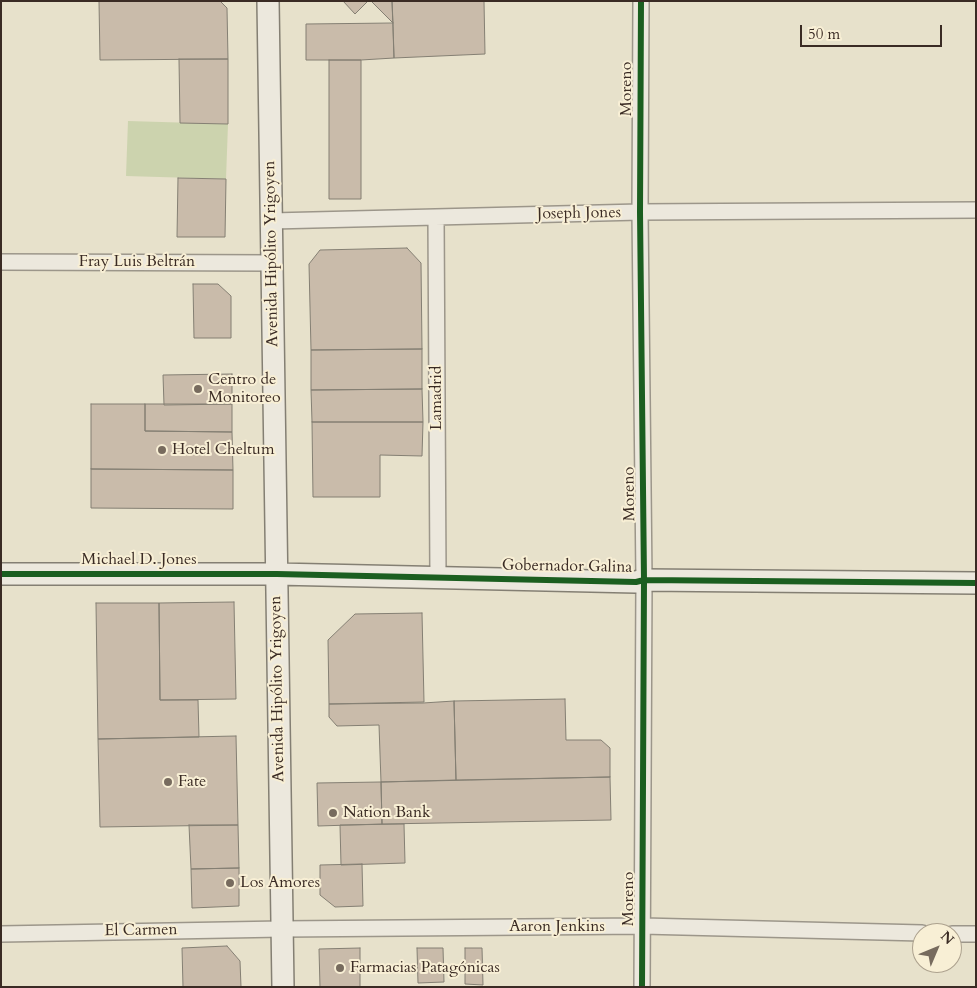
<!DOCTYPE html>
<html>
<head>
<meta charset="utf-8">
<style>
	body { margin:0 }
	#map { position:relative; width:977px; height:988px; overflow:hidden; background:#e7e1cb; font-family:Cardo,serif }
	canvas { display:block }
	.frame { position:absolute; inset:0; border:2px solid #3a2b24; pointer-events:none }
	.north { position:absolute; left:912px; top:923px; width:50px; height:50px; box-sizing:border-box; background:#f8efd5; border:1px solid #aca18e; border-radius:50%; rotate:45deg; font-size:14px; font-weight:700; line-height:20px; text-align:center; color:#3a2b24 }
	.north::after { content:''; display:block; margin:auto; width:18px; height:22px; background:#776b5e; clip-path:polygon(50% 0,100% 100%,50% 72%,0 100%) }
	.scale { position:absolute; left:800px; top:25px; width:142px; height:22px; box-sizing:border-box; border:2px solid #3a2b24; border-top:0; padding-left:6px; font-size:15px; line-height:18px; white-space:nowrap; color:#3a2b24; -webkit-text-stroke:4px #f8efd5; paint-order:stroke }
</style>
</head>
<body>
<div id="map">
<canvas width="977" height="988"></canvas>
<div class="frame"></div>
<div class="north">N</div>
<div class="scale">50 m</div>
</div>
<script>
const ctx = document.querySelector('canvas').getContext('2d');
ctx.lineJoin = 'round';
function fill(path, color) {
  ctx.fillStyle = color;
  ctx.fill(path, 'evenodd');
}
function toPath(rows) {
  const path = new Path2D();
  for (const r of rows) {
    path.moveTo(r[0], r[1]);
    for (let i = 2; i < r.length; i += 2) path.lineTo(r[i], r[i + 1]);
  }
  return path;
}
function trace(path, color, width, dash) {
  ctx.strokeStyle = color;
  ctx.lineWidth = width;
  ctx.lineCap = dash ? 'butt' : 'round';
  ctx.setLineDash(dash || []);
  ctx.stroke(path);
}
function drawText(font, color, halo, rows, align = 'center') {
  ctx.font = font + ' Cardo,serif';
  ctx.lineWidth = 4;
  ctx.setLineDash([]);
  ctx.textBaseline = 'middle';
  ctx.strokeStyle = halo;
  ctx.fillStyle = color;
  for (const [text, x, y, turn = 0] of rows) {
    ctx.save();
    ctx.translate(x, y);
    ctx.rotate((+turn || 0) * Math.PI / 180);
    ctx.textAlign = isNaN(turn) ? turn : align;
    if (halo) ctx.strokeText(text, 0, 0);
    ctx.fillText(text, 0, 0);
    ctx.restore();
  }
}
fill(toPath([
	[128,121,228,124,226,179,126,176]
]), '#ccd3ae');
const building = toPath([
	[99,1,220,1,227,8,228,59,100,60,99,1],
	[343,1,368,1,355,14,343,1],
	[371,1,392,1,393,23,371,1],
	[392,1,484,1,485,54,394,58,392,1],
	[393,23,394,58,361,60,306,60,306,24,393,23],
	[179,59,228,59,228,124,180,123,179,59],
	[329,60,361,60,361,199,329,199,329,60],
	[178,178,226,179,225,237,177,237,178,178],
	[407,248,421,263,422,349,311,350,309,264,320,250,407,248],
	[193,284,218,284,231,296,231,338,194,338,193,284],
	[422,349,422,389,311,390,311,350,422,349],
	[232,374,232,404,164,405,163,375,232,374],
	[422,389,423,422,312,422,311,390,422,389],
	[91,404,145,404,145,431,232,432,233,470,91,469,91,404],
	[145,404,232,404,232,432,145,431,145,404],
	[312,422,423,422,422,456,380,455,380,497,313,497,312,422],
	[91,469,233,470,233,509,91,508,91,469],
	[234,602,236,699,160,700,159,603,234,602],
	[96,603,159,603,160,700,198,700,199,737,98,739,96,603],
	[422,613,424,702,329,704,328,640,355,614,422,613],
	[565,699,566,740,601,740,610,748,610,777,456,780,454,701,565,699],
	[454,701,456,780,381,782,379,725,337,726,329,717,329,704,423,703,454,701],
	[236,736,238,825,100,827,98,739,236,736],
	[610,777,611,820,382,824,381,782,610,777],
	[381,782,382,824,318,826,317,783,381,782],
	[404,824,405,863,341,865,340,825,404,824],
	[189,825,238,825,239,868,191,869,189,825],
	[362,864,363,906,335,907,320,895,320,865,362,864],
	[239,868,239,906,192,908,191,869,239,868],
	[227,946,240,961,241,987,183,987,182,948,227,946],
	[360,948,360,987,320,987,319,949,360,948],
	[417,948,443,948,444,982,418,983,417,948],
	[465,948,482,948,483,985,465,984,465,948]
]);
fill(building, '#c9bbaa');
trace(building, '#847f73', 1);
const street = toPath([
	[641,1,640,212,644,580,642,987],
	[436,217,438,578],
	[272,221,640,212,976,210],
	[1,262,272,263],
	[1,934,282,929,643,926,922,933],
	[952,934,976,934]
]);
const secondary = toPath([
	[268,1,283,987],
	[1,574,277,574,636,582,644,580,976,583]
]);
trace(street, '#9c968a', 18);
trace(secondary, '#847f73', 24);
trace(street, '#ece8dd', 15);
trace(secondary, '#ece8dd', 21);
trace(toPath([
	[641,1,640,212,644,580,642,987],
	[1,574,277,574,636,582,644,580,976,583]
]), '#1b5e20', 6);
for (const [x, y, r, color] of [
	[198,389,5,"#776b5e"],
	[162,450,5,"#776b5e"],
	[168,782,5,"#776b5e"],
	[333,813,5,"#776b5e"],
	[230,883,5,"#776b5e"],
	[340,968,5,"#776b5e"]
]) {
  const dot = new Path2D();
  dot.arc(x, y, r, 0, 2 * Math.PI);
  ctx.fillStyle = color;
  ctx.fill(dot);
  trace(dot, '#f8efd5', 2);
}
drawText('16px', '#3a2b24', '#f8efd5', [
	["Moreno",627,89,-90],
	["Joseph Jones",579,214,-1],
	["Avenida Hipólito Yrigoyen",272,254,-91],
	["Fray Luis Beltrán",137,262],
	["Lamadrid",437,398,-90],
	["Moreno",630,494,-91],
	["Michael D. Jones",139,560],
	["Gobernador Galina",567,567,1],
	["Avenida Hipólito Yrigoyen",278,689,-91],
	["Moreno",629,899,-90],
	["Aaron Jenkins",557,927],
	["El Carmen",141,931,-1]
]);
drawText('16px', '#3a2b24', '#f8efd5', [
	["Centro de",208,380],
	["Monitoreo",208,398],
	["Hotel Cheltum",172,450],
	["Fate",178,782],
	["Nation Bank",343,813],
	["Los Amores",240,883],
	["Farmacias Patagónicas",350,968]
], 'left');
</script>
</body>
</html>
